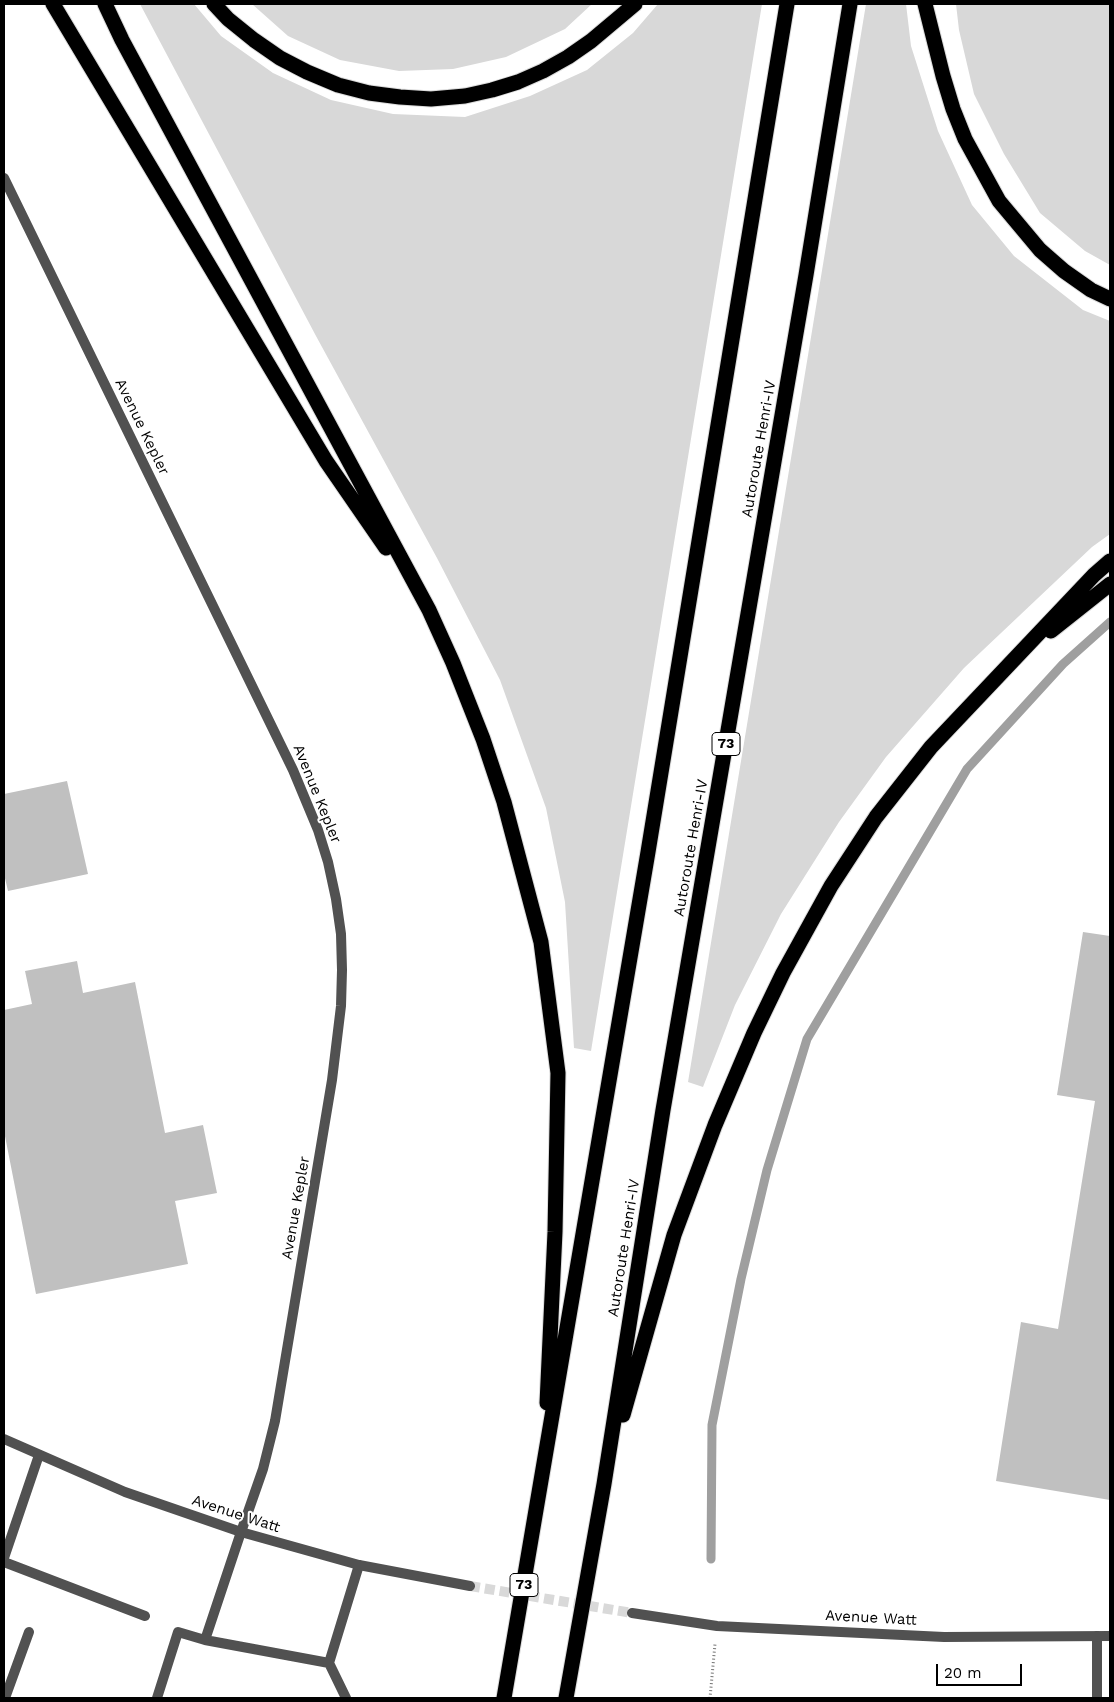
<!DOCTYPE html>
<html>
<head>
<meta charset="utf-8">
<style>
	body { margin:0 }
	#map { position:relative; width:1114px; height:1702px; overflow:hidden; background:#fff; font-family:"Work Sans",sans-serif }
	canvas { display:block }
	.frame { position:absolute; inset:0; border:5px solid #000; pointer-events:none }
	.scale { position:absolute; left:936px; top:1664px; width:86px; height:22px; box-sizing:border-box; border:2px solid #000; border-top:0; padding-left:6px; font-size:15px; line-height:18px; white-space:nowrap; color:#000; -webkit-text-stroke:4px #fff; paint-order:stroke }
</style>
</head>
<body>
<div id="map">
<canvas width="1114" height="1702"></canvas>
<div class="frame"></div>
<div class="scale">20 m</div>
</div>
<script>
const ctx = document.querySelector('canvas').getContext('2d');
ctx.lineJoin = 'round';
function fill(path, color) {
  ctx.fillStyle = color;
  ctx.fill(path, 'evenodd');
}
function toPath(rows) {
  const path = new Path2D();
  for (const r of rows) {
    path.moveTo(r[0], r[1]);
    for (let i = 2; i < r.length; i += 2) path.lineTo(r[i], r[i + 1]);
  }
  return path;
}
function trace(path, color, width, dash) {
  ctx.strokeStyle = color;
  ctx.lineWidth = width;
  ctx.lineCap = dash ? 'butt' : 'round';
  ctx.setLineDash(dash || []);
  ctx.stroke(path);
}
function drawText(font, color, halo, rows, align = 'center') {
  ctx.font = font + ' "Work Sans",sans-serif';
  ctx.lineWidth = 4;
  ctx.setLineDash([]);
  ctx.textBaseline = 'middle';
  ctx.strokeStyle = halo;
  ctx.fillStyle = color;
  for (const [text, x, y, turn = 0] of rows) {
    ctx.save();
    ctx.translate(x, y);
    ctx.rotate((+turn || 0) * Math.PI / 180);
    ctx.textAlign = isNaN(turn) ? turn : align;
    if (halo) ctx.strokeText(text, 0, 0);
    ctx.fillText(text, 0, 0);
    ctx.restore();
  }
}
fill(toPath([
	[140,4,194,4,221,36,273,73,331,100,393,114,465,117,530,96,587,70,633,33,658,4,762,4,591,1051,574,1048,565,902,546,808,500,680,437,558,316,336],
	[252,4,592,4,565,29,506,57,453,69,399,71,340,60,288,36],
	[866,4,906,4,911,46,938,131,972,205,1014,256,1083,310,1110,321,1110,534,1092,547,964,668,886,757,839,822,781,914,735,1005,703,1087,688,1082],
	[956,4,1110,4,1110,265,1085,251,1040,213,1004,154,974,94,959,30]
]), '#d8d8d8');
trace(toPath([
	[711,1559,712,1425,741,1279,767,1170,807,1039,967,769,1063,664,1110,622]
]), '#9f9f9f', 9);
fill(toPath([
	[67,781,88,874,8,891,4,874,4,794],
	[1083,932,1110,936,1110,1500,996,1481,1021,1322,1058,1329,1095,1101,1057,1095],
	[77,961,83,993,135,982,165,1133,203,1125,217,1193,175,1201,188,1264,36,1294,4,1131,4,1010,32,1004,25,971]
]), '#c0c0c0');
trace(toPath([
	[470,1586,632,1613]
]), '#d9d9d9', 10, [10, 5]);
const motorway = toPath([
	[53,4,326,461,386,548],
	[105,4,122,40,429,610,453,663,483,739,504,802,541,942,558,1073,555,1232,547,1403],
	[214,4,228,19,254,40,280,58,307,72,338,85,369,93,400,97,431,99,465,96,492,90,518,82,543,71,568,57,591,41,635,4],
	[925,4,943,76,953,109,965,139,999,201,1040,250,1064,271,1091,290,1110,299],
	[1051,631,1110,584],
	[623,1415,674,1235,715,1125,754,1033,783,973,831,886,876,817,931,747,1094,575,1110,561],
	[504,1698,648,852,787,4],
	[566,1698,604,1484,663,1110,806,275,850,4]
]);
trace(motorway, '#dbdbdb', 17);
trace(toPath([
	[710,1698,715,1644]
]), '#737373', 3, [1, 2.5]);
trace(toPath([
	[241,1532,205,1640,329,1663,359,1565],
	[4,1558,39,1455],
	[4,1562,145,1616],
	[329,1663,346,1698],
	[5,1698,29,1632],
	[157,1698,178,1632,205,1640],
	[1097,1698,1097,1636]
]), '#515151', 10);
trace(toPath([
	[4,178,293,770,318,830,328,862,336,899,341,934,342,970,341,1006,332,1080,275,1421,263,1469,241,1532]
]), '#515151', 10);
trace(toPath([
	[4,1439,125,1492,241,1532,359,1565,470,1586],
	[632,1613,717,1626,944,1637,1110,1636]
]), '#515151', 10);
trace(motorway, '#000', 15);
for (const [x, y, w] of [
	[726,744,28],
	[524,1585,28]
]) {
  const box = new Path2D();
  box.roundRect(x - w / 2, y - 11.5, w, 23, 4);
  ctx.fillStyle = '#fff';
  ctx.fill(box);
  trace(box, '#000', 1);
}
drawText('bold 14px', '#000', null, [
	["73",726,744],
	["73",524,1585]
]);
drawText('15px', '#000', '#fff', [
	["Avenue Kepler",142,427,64],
	["Autoroute Henri-IV",759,449,-80],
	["Avenue Kepler",317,794,68],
	["Autoroute Henri-IV",691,848,-80],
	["Avenue Kepler",296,1208,-80],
	["Autoroute Henri-IV",624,1248,-81],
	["Avenue Watt",236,1514,18],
	["Avenue Watt",871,1618,3]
]);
</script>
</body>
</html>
